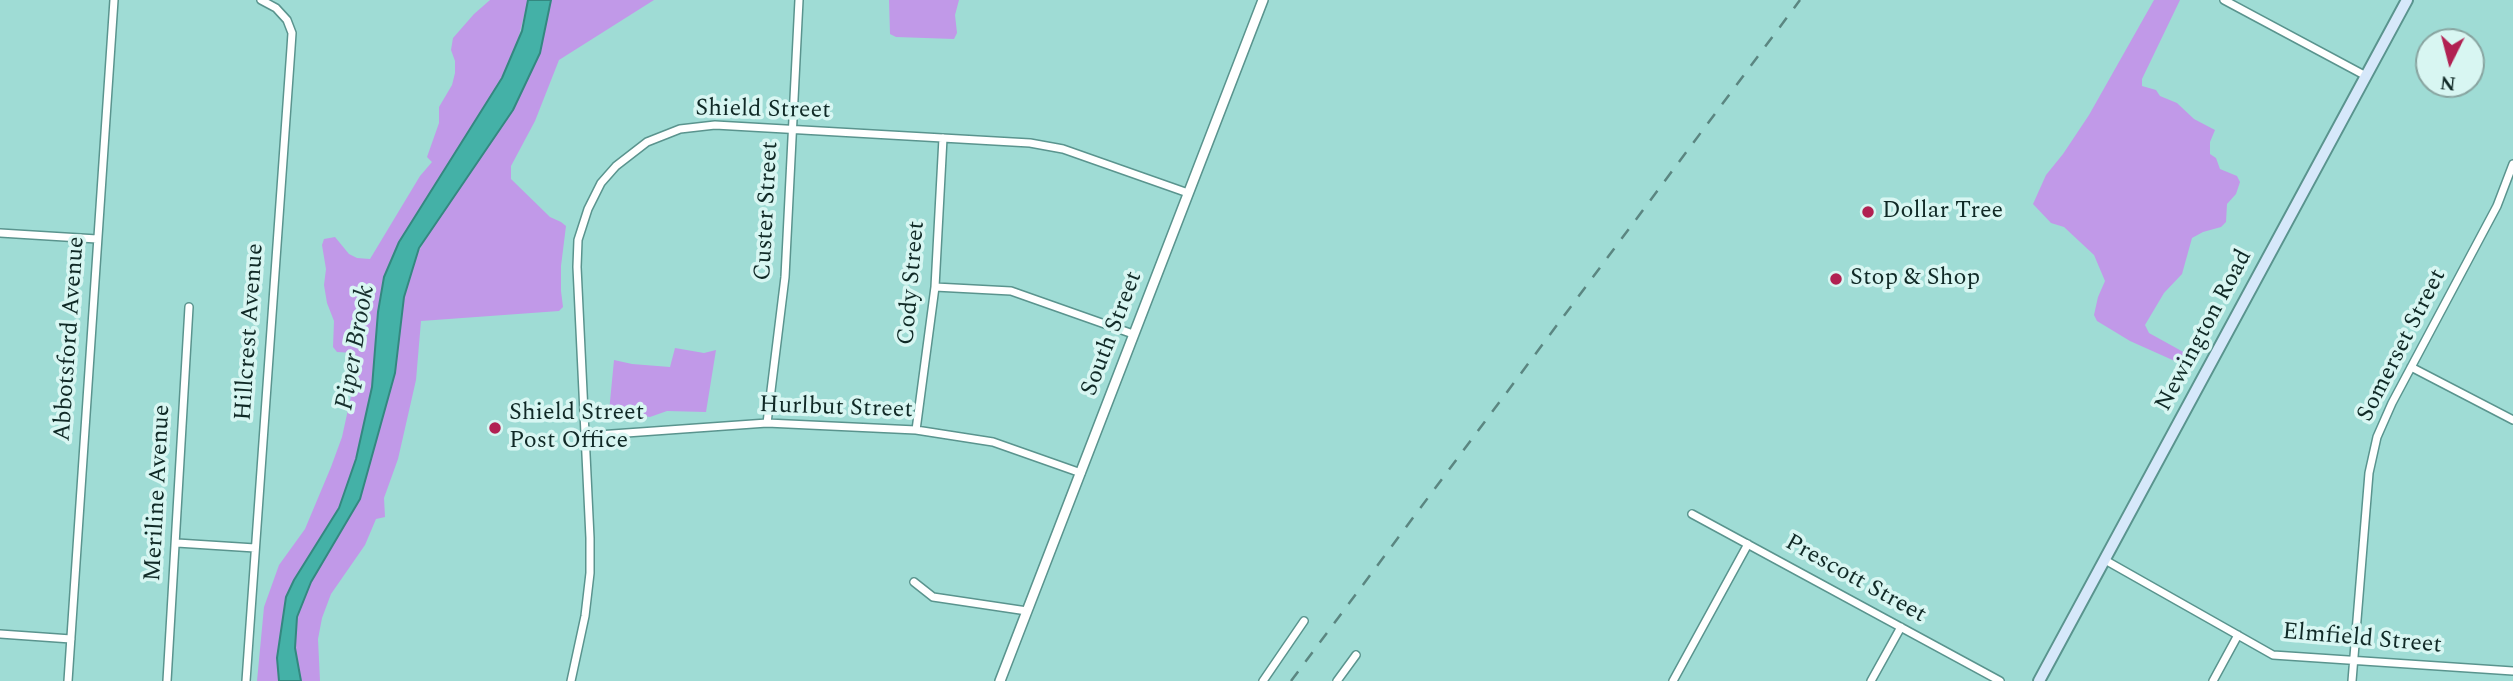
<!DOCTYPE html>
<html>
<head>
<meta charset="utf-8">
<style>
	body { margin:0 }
	#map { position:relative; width:2513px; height:681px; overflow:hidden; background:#9fdcd5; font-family:Spectral,serif }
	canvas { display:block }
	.north { position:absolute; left:2415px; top:28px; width:70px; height:70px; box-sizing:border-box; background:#d8f6f2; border:2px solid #88a4a0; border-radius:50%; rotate:186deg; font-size:19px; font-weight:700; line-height:28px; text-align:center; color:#102926 }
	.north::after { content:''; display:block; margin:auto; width:24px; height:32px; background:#b12152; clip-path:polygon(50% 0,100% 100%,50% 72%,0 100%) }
</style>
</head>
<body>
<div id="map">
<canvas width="2513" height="681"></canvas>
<div class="north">N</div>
</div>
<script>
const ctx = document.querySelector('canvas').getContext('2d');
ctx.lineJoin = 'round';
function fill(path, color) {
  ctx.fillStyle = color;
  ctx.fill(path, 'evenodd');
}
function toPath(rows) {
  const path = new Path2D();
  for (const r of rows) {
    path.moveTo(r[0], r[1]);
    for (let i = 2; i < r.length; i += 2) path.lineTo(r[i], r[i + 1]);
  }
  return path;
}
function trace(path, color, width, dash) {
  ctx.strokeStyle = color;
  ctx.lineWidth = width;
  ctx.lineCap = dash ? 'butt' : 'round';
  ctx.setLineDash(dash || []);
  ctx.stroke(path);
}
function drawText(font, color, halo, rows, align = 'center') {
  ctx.font = font + ' Spectral,serif';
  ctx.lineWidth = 7;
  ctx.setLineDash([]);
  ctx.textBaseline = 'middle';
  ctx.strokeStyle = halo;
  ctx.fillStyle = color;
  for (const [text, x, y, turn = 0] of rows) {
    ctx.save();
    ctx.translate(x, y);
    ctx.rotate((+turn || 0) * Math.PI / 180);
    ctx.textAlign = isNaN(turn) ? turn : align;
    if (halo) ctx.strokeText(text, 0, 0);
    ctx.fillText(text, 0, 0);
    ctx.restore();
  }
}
fill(toPath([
	[490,0,528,0,516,48,502,78,393,254,384,277,378,312,372,387,356,459,339,508,294,580,286,597,277,658,279,681,257,681,264,607,279,565,305,529,331,467,342,437,351,396,354,353,337,352,333,347,334,321,327,303,324,285,326,269,322,245,324,239,335,237,349,254,357,258,370,259,420,176,432,162,427,157,439,123,439,107,452,85,455,73,455,61,451,50,453,38,474,14],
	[551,0,654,0,559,60,535,121,511,166,511,179,550,217,561,222,566,226,561,266,561,291,563,307,559,311,421,321,416,380,398,459,384,498,385,517,376,519,365,545,331,594,322,618,318,639,320,681,301,681,295,648,297,617,311,582,360,499,395,373,404,297,413,261,433,226,513,110,540,53],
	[889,0,959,0,955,15,957,33,954,39,896,37,890,34],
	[2154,0,2180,0,2142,79,2142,86,2156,90,2160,96,2177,103,2194,119,2215,130,2210,142,2210,154,2216,158,2220,169,2237,176,2240,182,2236,194,2227,204,2226,222,2221,227,2203,232,2192,238,2182,274,2164,293,2145,325,2149,333,2187,354,2189,356,2185,364,2177,362,2130,341,2097,321,2094,315,2098,297,2105,281,2094,255,2064,227,2051,223,2033,204,2046,175,2063,154,2089,115],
	[675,348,704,353,716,350,706,412,667,411,650,417,609,412,614,360,632,364,670,367]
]), '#c199e8');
const water = toPath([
	[528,0,551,0,540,53,513,110,419,248,404,297,395,373,360,499,311,582,297,617,295,648,301,681,279,681,277,658,286,597,294,580,339,508,356,459,372,387,378,312,384,277,399,242,502,78,522,31,528,0]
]);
fill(water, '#44b1a7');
trace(water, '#348880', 2);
const minor = toPath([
	[2224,0,2366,76],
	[0,233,97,239],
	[935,287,1011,291,1133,334],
	[2411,367,2513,420],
	[767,423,785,277,799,0],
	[916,430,935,287,943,138],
	[584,436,767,423,916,430,993,442,1081,473],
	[1692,514,2000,681],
	[177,543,255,548],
	[2105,560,2273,655,2513,671],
	[914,582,933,597,1027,611],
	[0,634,71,639],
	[68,681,114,0],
	[167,681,189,307],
	[246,681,291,48,292,33,287,20,276,8,261,0],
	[571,681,585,616,590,573,590,538,577,267,578,240,588,209,601,183,616,166,647,142,680,129,715,125,1030,143,1063,149,1188,193],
	[1263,681,1304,621],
	[1337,681,1356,655],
	[1673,681,1748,544],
	[1871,681,1901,627],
	[2213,681,2238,635],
	[2352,681,2369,473,2377,437,2392,403,2497,206,2513,164]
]);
const tertiary = toPath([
	[1000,681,1263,0]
]);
const secondary = toPath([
	[2039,681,2407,0]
]);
trace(minor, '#5a948e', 10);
trace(tertiary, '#5a948e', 12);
trace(secondary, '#5a948e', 14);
trace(minor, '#fff', 7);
trace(tertiary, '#fff', 9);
trace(secondary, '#d6e8fa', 10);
trace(toPath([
	[1291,681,1800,0]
]), '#5b8681', 2.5, [12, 12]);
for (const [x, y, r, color] of [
	[1868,212,7,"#b12152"],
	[1836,279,7,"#b12152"],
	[495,428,7,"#b12152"]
]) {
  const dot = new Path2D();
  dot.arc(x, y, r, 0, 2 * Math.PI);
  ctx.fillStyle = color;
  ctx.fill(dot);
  trace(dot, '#d8f6f2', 2.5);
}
drawText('24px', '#102926', '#d8f6f2', [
	["Shield Street",763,111,1],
	["Custer Street",768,211,-87],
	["Cody Street",913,283,-85],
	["Newington Road",2205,331,-62],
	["Hillcrest Avenue",251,332,-86],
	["South Street",1113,334,-69],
	["Abbotsford Avenue",71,339,-86],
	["Somerset Street",2403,346,-63],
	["Hurlbut Street",836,409,2],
	["Meriline Avenue",159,493,-87],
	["Prescott Street",1855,580,29],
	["Elmfield Street",2362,640,5]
]);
drawText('24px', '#102926', '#d8f6f2', [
	["Dollar Tree",1882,212],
	["Stop & Shop",1850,279],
	["Shield Street",509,414],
	["Post Office",509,442]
], 'left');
drawText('italic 26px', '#162f2c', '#d8f6f2', [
	["Piper Brook",357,348,-80]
]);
</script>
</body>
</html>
